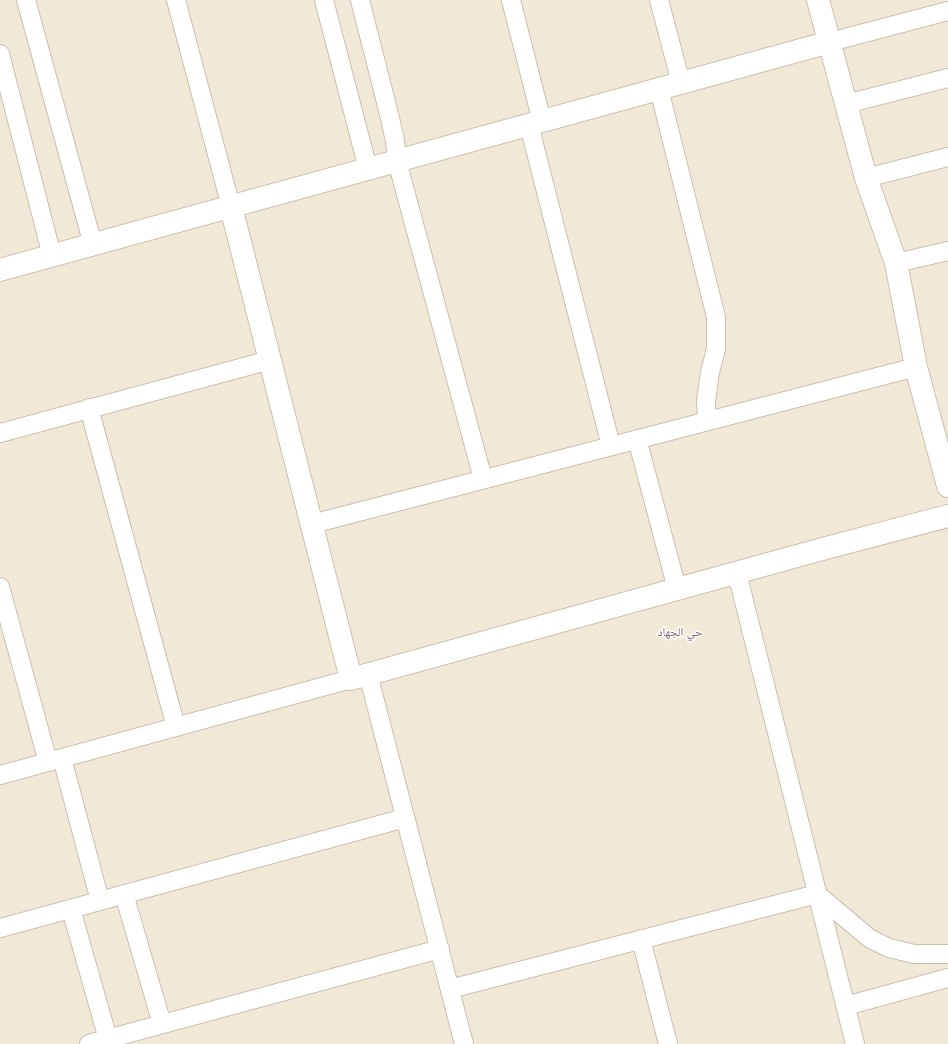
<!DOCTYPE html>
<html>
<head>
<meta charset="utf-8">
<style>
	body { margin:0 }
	canvas { display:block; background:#faf6e9 }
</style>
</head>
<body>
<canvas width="948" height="1044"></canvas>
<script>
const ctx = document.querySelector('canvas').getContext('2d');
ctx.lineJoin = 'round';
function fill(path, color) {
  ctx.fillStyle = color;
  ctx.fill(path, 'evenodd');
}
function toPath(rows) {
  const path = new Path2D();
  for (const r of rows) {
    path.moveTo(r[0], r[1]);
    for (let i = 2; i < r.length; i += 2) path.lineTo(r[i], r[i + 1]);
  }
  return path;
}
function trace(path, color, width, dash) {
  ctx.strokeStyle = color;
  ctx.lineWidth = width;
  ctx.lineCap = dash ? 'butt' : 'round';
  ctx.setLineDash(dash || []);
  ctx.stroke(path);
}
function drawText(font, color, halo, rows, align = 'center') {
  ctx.font = font + ' Arial,"Noto Naskh Arabic",sans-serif';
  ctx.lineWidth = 3.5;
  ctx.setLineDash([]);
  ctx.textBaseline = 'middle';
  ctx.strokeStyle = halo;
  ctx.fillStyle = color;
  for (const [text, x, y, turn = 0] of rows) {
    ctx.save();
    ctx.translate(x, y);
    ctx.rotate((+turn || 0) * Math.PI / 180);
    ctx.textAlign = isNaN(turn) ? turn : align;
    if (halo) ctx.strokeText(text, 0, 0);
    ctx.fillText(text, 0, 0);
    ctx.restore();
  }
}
fill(toPath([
	[0,0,948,0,948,1044,0,1044]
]), '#f1e9d8');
const street = toPath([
	[26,0,93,245],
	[176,0,231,207],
	[324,0,368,169],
	[360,0,390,118,395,141,397,161,483,479],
	[511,0,542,122],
	[659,0,681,83],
	[830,42,948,11],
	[0,54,52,256],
	[659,89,716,317,716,349,710,372,706,401,707,421],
	[846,104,948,78],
	[529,125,611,446],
	[866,178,948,157],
	[896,263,948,251],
	[89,408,176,727],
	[0,433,270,360],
	[637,439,677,589],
	[312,524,916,367],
	[737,573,855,1044],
	[0,587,48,762],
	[368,674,464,1044],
	[62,758,100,901],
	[0,775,351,679],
	[124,894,162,1024],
	[71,909,108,1039],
	[0,928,405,818],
	[641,939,668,1044],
	[450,989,817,894,869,938,889,948,914,954,948,954],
	[846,1006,948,978],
	[89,1044,440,949]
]);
const secondary = toPath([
	[818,0,866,178,896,263,916,367,948,486],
	[231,207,351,679,826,548,948,516],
	[0,270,830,42]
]);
trace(street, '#ccbfb0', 20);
trace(secondary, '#cec0ae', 24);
trace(street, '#fff', 18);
trace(secondary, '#fff', 22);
drawText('12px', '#86678e', '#fdf9ef', [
	["حي الجهاد",680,633]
]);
</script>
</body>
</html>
